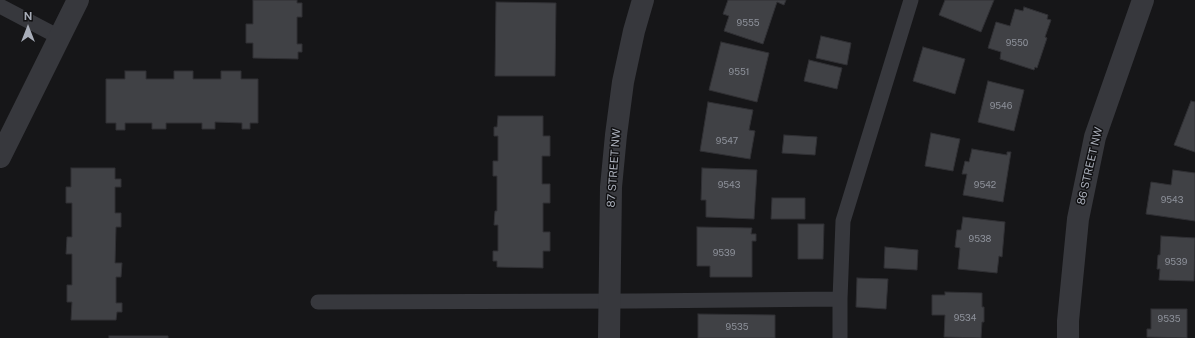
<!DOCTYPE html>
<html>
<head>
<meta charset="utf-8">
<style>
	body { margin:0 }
	#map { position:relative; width:1195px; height:338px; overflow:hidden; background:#161618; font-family:"Public Sans",sans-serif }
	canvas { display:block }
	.north { position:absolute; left:8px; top:8px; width:40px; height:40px; -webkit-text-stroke:3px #111113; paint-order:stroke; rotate:0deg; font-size:11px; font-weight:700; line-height:16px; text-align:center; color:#a8adb8 }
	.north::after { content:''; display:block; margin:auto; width:14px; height:18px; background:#a8adb8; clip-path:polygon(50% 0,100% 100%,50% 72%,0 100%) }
</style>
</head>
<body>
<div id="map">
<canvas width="1195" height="338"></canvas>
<div class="north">N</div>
</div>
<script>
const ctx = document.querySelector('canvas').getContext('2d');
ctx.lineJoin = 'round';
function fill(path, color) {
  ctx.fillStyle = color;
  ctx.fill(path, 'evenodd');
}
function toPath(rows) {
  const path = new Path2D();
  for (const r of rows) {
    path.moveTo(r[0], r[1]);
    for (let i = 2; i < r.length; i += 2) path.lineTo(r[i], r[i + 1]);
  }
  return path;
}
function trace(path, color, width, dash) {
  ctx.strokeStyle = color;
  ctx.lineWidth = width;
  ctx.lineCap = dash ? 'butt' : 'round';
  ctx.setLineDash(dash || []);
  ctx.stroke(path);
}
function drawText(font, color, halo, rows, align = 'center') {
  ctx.font = font + ' "Public Sans",sans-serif';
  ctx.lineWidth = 3;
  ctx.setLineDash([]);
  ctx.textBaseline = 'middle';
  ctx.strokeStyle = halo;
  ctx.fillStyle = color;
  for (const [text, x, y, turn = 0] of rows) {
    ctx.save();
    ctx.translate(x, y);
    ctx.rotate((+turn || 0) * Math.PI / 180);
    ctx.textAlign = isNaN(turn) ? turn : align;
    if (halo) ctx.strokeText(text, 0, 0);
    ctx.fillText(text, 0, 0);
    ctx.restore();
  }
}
const building = toPath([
	[253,0,297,0,297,3,302,3,302,17,297,17,297,44,302,44,302,52,298,52,298,59,253,58,253,43,246,43,246,24,253,24,253,0],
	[728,0,786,0,784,5,777,2,763,44,724,31,729,16,723,14,728,0],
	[945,0,994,0,981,32,939,15,945,0],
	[496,2,556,3,555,76,495,76,496,2],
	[1024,7,1048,15,1047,19,1051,20,1045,37,1047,38,1037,68,1035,67,1034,70,1000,59,1001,52,988,48,996,22,1010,26,1015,9,1023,11,1024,7],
	[821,36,851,43,847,65,816,58,821,36],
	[721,42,769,53,757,102,709,90,721,42],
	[923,47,965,59,955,94,913,81,923,47],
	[809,60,842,68,837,89,804,81,809,60],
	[125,71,146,71,146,79,174,79,174,71,193,71,193,79,221,79,221,71,241,71,241,79,258,79,258,123,250,123,250,129,242,129,242,123,215,122,215,129,202,129,202,123,166,123,166,129,152,129,152,123,125,123,125,130,116,130,116,123,106,123,106,79,125,79,125,71],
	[988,81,1024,90,1014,131,978,122,988,81],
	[1191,101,1195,102,1195,152,1174,145,1191,101],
	[708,102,753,110,749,130,755,131,750,159,700,151,708,102],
	[498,116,543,116,543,136,550,136,550,156,542,156,542,184,550,184,550,203,543,203,543,232,550,232,550,251,543,251,543,268,497,267,497,261,493,261,493,251,498,251,498,225,494,225,495,211,497,211,497,176,493,176,493,161,498,161,498,136,494,136,494,127,497,127,498,116],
	[931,133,960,139,953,171,925,166,931,133],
	[784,135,817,137,815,155,782,153,784,135],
	[972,149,1007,155,1007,152,1011,152,1003,202,963,195,967,174,962,174,965,161,969,162,972,149],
	[71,168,115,168,115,179,121,179,121,187,115,187,115,213,121,213,121,227,116,227,115,263,122,263,121,277,116,277,116,303,122,303,122,312,117,312,116,320,71,320,72,302,67,302,67,285,72,285,72,254,66,254,67,237,72,237,72,203,66,203,66,187,71,187,71,168],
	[702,168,757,170,754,219,706,217,706,200,701,200,702,168],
	[1173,170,1195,173,1195,221,1146,214,1151,182,1171,185,1173,170],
	[772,198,805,198,805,219,771,219,772,198],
	[963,217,1005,222,1002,257,999,256,997,273,958,269,960,248,955,247,957,230,961,230,963,217],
	[798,224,824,224,823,259,798,259,798,224],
	[697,227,752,228,751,234,756,234,756,241,752,241,752,277,710,277,710,266,697,266,697,227],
	[1161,236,1195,238,1194,281,1159,280,1160,269,1157,269,1158,255,1160,255,1161,236],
	[885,247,918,250,917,270,884,268,885,247],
	[857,278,888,279,886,309,856,307,857,278],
	[945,292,982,293,982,307,984,307,984,322,982,322,981,338,944,337,945,315,932,315,932,295,945,295,945,292],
	[1151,309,1187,309,1187,338,1147,337,1147,329,1151,329,1151,309],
	[698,314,775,315,775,338,698,338,698,314],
	[109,336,168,336,168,338,109,338,109,336]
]);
fill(building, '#404145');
trace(building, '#303034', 1);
trace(toPath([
	[0,6,59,37],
	[318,302,635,301,840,299],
	[840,338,840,299,843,221,911,0]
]), '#37383d', 15);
trace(toPath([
	[0,157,78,0],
	[609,338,611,187,616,135,623,82,634,31,643,0],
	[1068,338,1068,321,1078,219,1095,137,1143,0]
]), '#37383d', 22);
drawText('9px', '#8e929b', null, [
	["9555",748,23],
	["9550",1017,43],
	["9551",739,72],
	["9546",1001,106],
	["9547",727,141],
	["9543",729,185],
	["9542",985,185],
	["9543",1172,200],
	["9538",980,239],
	["9539",724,253],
	["9539",1176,262],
	["9534",965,318],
	["9535",1169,319],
	["9535",737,327]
]);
drawText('11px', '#a8adb8', '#111113', [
	["86 STREET NW",1090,166,-77],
	["87 STREET NW",614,168,-86]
]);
</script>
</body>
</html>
